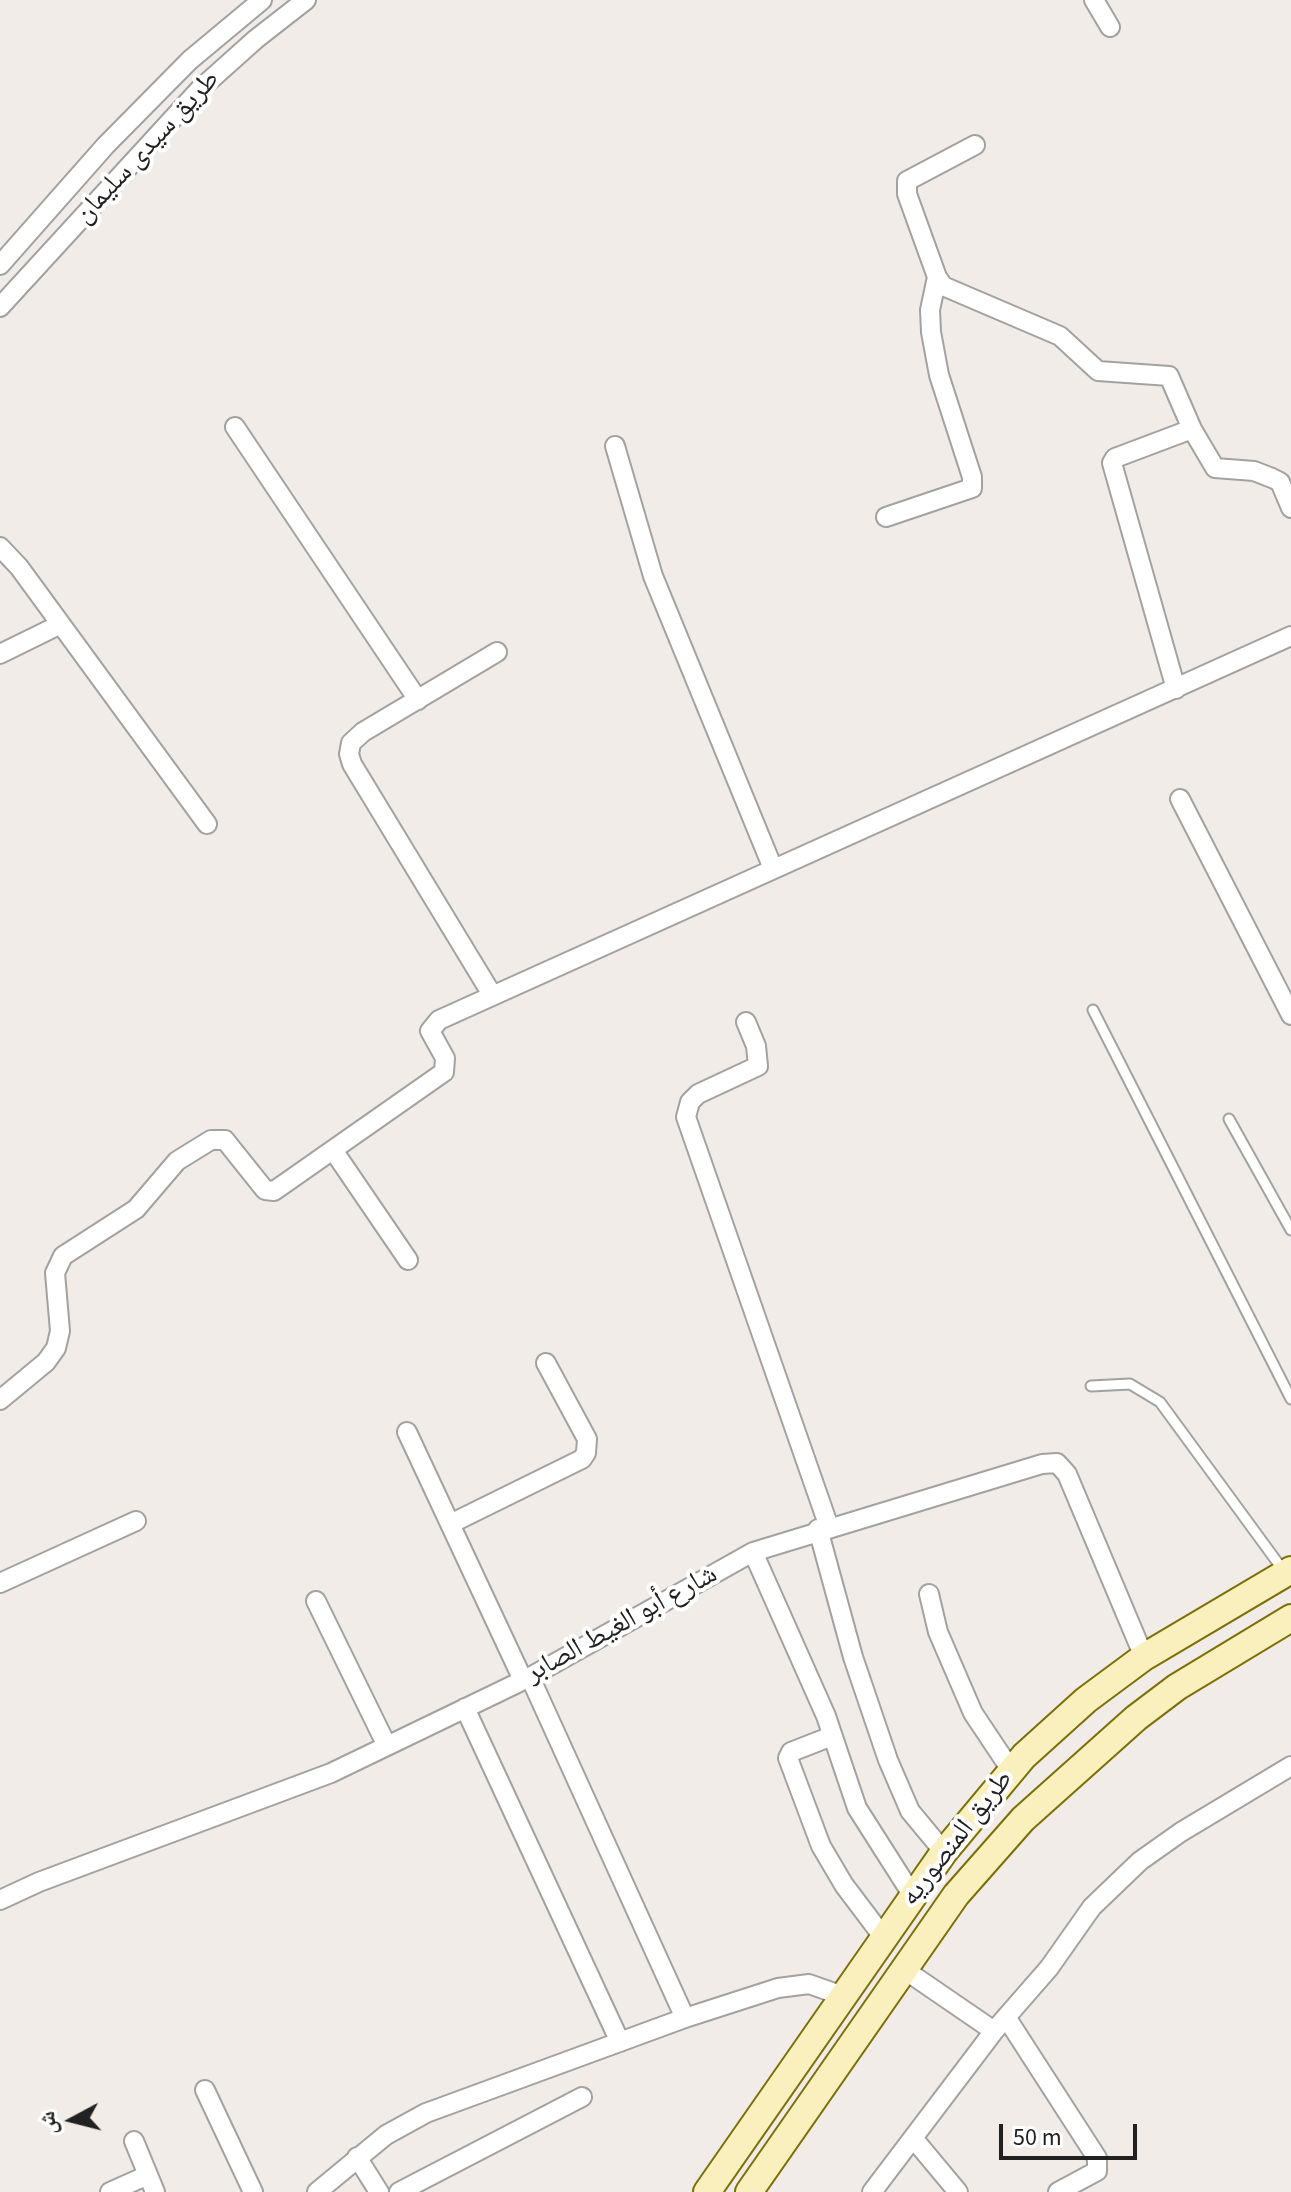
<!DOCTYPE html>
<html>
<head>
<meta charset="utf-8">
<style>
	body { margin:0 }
	#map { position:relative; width:1291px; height:2192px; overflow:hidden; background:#f1ece8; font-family:"Source Sans 3","Noto Naskh Arabic",sans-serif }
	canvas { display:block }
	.north { position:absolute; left:32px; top:2080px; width:80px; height:80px; -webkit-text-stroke:6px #fff; paint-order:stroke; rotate:263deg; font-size:22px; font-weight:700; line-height:32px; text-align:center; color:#212121 }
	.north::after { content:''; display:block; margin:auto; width:28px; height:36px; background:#212121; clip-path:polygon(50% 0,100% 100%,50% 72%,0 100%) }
	.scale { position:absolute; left:999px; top:2124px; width:138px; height:36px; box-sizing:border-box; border:4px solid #212121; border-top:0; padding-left:10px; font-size:24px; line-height:28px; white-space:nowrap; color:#212121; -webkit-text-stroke:6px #fff; paint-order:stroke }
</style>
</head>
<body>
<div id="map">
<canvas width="1291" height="2192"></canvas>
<div class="north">ش</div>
<div class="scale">50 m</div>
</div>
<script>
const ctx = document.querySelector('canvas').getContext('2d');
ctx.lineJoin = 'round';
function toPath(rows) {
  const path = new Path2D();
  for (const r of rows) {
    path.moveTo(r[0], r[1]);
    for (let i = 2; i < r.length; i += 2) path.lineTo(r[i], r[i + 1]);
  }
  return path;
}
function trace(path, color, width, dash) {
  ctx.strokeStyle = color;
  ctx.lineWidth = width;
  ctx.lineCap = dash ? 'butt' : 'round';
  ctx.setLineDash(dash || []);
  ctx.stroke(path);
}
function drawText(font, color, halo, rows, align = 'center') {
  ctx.font = font + ' "Source Sans 3","Noto Naskh Arabic",sans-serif';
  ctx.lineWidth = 8;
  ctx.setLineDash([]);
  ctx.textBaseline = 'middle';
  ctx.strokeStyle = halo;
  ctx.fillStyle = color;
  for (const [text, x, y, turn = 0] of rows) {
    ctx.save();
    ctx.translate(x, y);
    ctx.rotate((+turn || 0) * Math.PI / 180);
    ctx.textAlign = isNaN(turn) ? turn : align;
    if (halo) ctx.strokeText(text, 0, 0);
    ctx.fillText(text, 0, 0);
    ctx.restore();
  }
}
const service = toPath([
	[1093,1010,1291,1399],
	[1229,1119,1291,1230],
	[1091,1386,1130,1384,1160,1402,1283,1570]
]);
const minor = toPath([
	[1094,0,1110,27],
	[975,145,907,181,907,194,937,277,943,286,1060,336,1098,371,1169,376,1192,429,1215,468,1254,471,1272,478,1280,482,1291,508],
	[0,265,106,145,190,60,262,0],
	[0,307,199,90,256,39,306,0],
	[235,427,418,700],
	[615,446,653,576,772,866],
	[886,517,972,488,972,477,939,375,931,332,930,310,937,277],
	[0,547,19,567,207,824],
	[0,654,59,625],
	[1176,689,1112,463,1115,458,1192,429],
	[1180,799,1291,1015],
	[491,993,352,764,349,754,351,743,363,732,497,652],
	[746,1022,756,1046,758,1066,698,1094,690,1102,686,1117,829,1527],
	[333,1150,408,1260],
	[0,1400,46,1362,56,1348,60,1331,55,1273,63,1256,136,1209,177,1161,211,1140,225,1140,265,1190,274,1191,444,1072,445,1058,430,1031,439,1020,1291,636],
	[407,1432,523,1680],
	[450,1524,582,1459,586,1453,587,1439,546,1363],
	[818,1529,853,1657,888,1760,910,1811,944,1852],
	[753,1552,826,1716,857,1808,913,1896],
	[0,1583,136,1521],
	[929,1594,938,1632,973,1713,1011,1770],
	[316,1601,386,1744],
	[530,1677,685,2018],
	[465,1708,620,2042],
	[832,1736,791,1752,788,1758,821,1846,844,1885,884,1938],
	[0,1900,39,1882,331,1773,530,1677,753,1552,1042,1464,1057,1463,1067,1474,1144,1657],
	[1006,2017,1097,2158,1097,2171,1058,2192],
	[994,2031,1049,1968,1092,1907,1140,1861,1181,1832,1291,1766],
	[205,2090,253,2192],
	[913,2138,958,2192],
	[134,2141,155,2192],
	[357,2157,379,2192],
	[110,2192,148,2175],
	[317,2192,386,2135,426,2113,685,2018,778,1988,809,1984,843,1996],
	[399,2192,582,2097],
	[872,2192,994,2031,905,1970]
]);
const secondary = toPath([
	[707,2192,944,1852,1024,1756,1086,1700,1144,1657,1291,1570],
	[749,2192,956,1895,1023,1819,1136,1718,1177,1687,1291,1618]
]);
trace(service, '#a2a2a2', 13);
trace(minor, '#a2a2a2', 22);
trace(secondary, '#7b6f05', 30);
trace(service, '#fff', 9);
trace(minor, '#fff', 18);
trace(secondary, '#faf0be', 26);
drawText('28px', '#212121', '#fff', [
	["طريق سيدى سليمان",148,148,-47],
	["شارع أبو الغيط الصابر",622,1625,-29],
	["طريق المنصوريه",958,1839,-52]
]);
</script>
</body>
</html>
